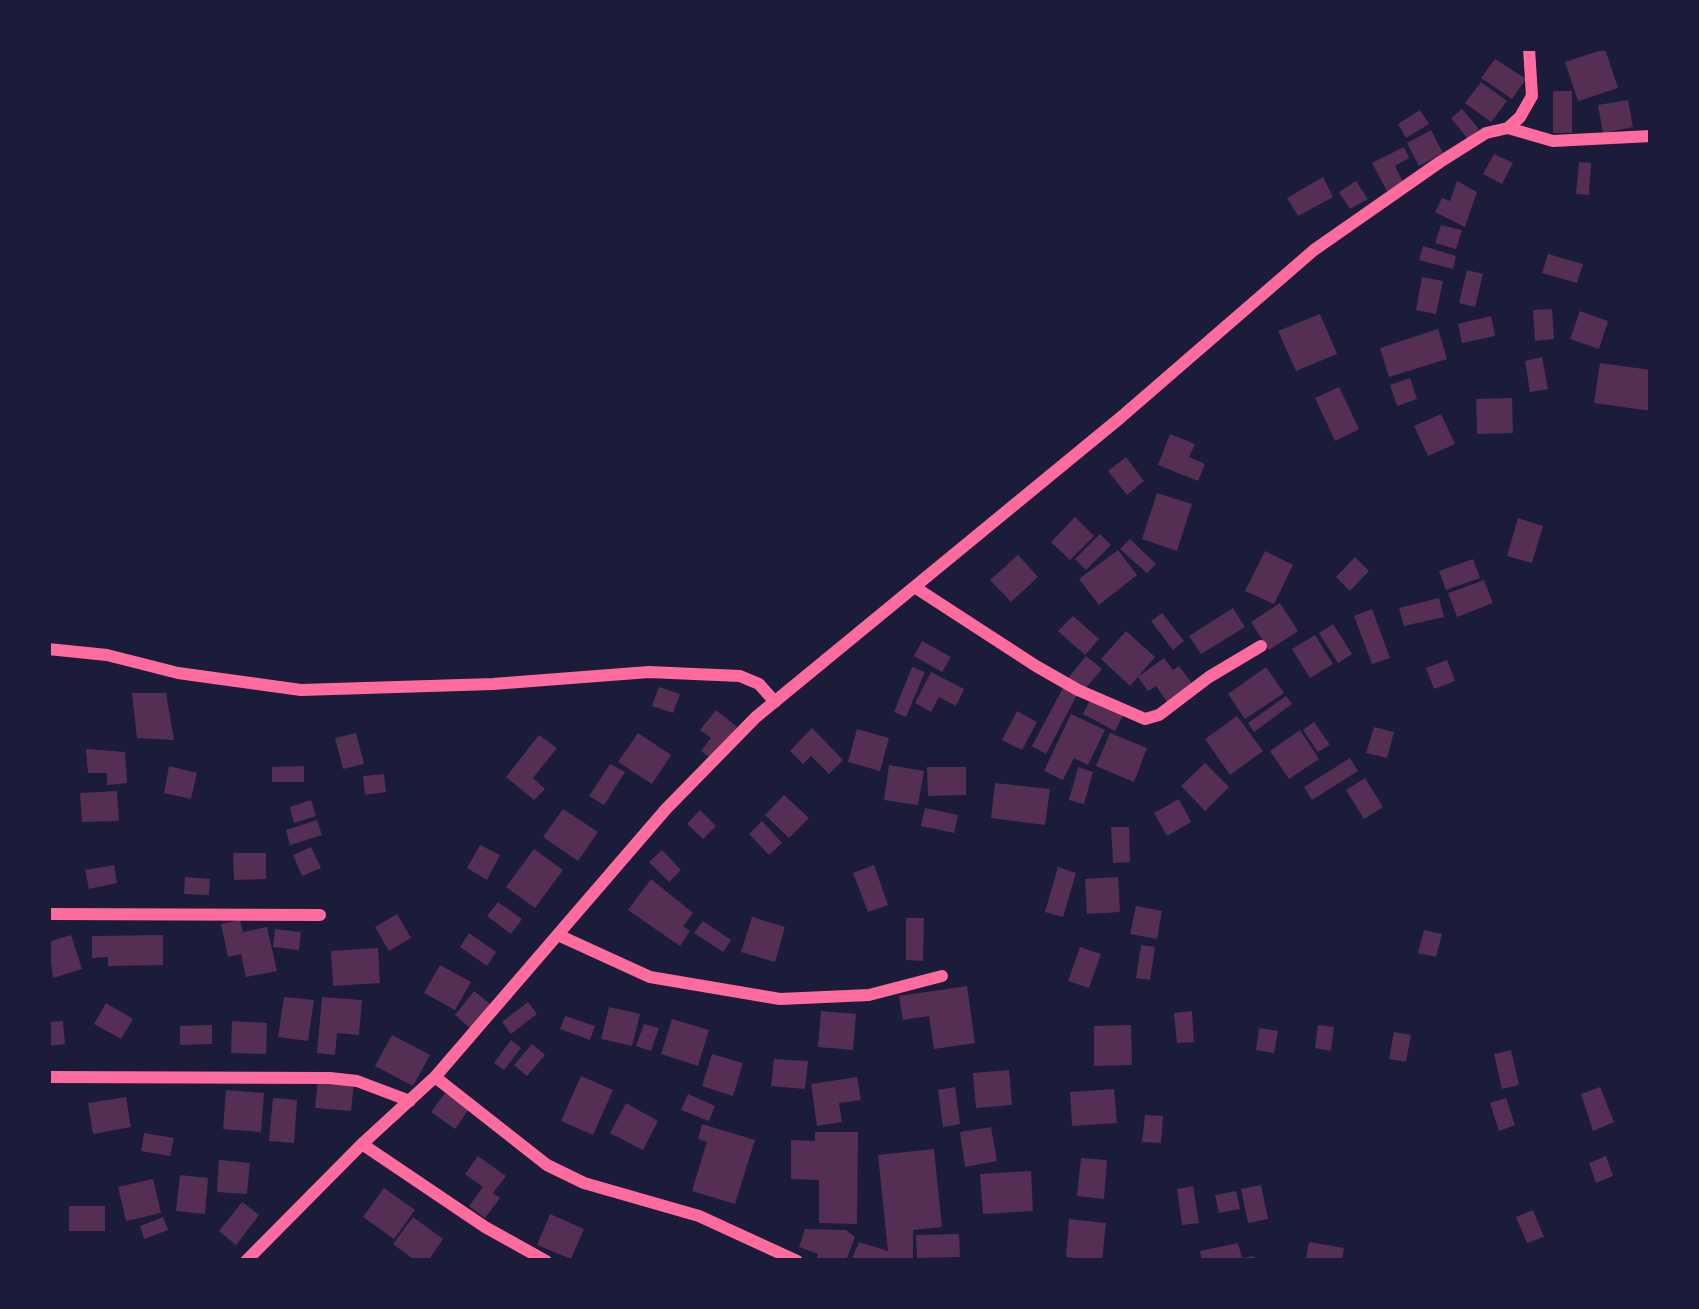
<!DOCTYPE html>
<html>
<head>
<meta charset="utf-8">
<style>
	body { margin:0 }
	#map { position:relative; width:1699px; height:1309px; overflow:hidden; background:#1b1b3a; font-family:"Archivo Narrow",sans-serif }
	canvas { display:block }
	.frame { position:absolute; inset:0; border:51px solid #1b1b3a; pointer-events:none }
</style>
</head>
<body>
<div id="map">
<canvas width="1699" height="1309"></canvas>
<div class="frame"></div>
</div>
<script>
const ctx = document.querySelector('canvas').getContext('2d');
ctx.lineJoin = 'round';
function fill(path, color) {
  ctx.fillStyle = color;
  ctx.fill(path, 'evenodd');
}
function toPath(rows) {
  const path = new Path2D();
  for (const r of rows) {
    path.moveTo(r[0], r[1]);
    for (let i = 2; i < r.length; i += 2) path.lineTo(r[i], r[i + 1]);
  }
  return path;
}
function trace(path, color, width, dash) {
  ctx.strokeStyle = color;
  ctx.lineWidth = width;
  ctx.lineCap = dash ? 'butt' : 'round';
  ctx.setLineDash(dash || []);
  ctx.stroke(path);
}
fill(toPath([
	[1605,49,1618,88,1578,101,1565,62],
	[1495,59,1526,79,1512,99,1481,78],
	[1481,82,1507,101,1491,122,1465,103],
	[1553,91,1572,91,1572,133,1553,133],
	[1628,100,1633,127,1603,133,1598,105],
	[1462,109,1479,129,1468,139,1451,118],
	[1420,110,1429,124,1406,138,1398,124],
	[1431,130,1443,153,1419,166,1407,143],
	[1404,147,1409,158,1395,166,1403,182,1387,191,1372,163],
	[1494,154,1513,163,1502,184,1483,174],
	[1579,162,1591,163,1589,195,1576,194],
	[1323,177,1333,197,1298,216,1287,198],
	[1356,181,1368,199,1350,209,1339,192],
	[1457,181,1477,192,1465,227,1435,212,1442,198,1450,201],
	[1441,225,1462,230,1456,249,1435,243],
	[1423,246,1456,256,1453,269,1419,260],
	[1548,254,1583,264,1577,283,1542,273],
	[1467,270,1483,274,1475,307,1459,303],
	[1422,277,1443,281,1436,314,1416,310],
	[1552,309,1554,339,1535,341,1533,310],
	[1580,311,1608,321,1599,349,1570,339],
	[1320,314,1337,354,1296,371,1278,331],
	[1491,316,1495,336,1462,343,1458,324],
	[1438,329,1447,359,1389,377,1380,348],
	[1542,357,1548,389,1530,392,1525,361],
	[1600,363,1651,370,1651,411,1594,403],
	[1410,378,1417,399,1397,406,1390,385],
	[1339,387,1359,429,1335,441,1315,398],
	[1512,398,1513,433,1477,434,1476,399],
	[1441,414,1455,444,1428,456,1414,426],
	[1170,434,1195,444,1189,457,1205,464,1198,481,1158,465],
	[1126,457,1144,481,1127,495,1108,471],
	[1157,493,1192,504,1177,551,1142,539],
	[1075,517,1094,536,1070,560,1051,542],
	[1518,518,1543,526,1532,563,1507,556],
	[1100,534,1111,545,1086,570,1075,559],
	[1130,539,1156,564,1147,573,1120,549],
	[1118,550,1137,575,1099,605,1079,579],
	[1265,551,1293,565,1274,604,1245,591],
	[1018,555,1038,577,1011,602,990,580],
	[1355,557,1369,571,1350,591,1336,577],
	[1473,559,1480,578,1446,590,1439,571],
	[1484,580,1493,603,1457,617,1448,593],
	[1439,598,1444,617,1404,626,1399,608],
	[1280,603,1298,631,1269,650,1251,622],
	[1233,608,1245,627,1201,654,1189,636],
	[1372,609,1390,658,1372,664,1354,616],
	[1162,613,1184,641,1173,650,1151,621],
	[1073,616,1099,639,1085,655,1058,631],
	[1333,624,1352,654,1338,663,1319,633],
	[1126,631,1155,657,1130,686,1101,659],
	[1315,635,1333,664,1310,678,1292,649],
	[922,641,951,657,942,672,914,656],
	[1086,656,1102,669,1083,691,1068,678],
	[1164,658,1173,670,1179,666,1193,685,1168,703,1156,686,1148,691,1138,677],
	[1447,660,1455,681,1434,689,1426,668],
	[912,667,925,672,906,717,894,712],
	[1266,667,1284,693,1245,719,1228,694],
	[931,672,964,689,956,706,939,697,931,712,915,703],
	[1064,686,1078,693,1046,754,1032,746],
	[659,687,680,694,673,713,652,706],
	[132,693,166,693,174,740,137,738],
	[1286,696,1292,704,1254,732,1248,723],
	[1091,698,1124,714,1115,731,1083,714],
	[716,710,737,727,712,759,701,751,711,738,700,730],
	[1017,711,1037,722,1022,750,1002,740],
	[1071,714,1105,730,1088,765,1074,758,1063,780,1044,771],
	[1237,716,1263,751,1230,775,1205,739],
	[1314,722,1330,745,1318,752,1303,730],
	[1374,727,1394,732,1387,758,1366,753],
	[812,728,843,760,829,774,811,756,803,764,790,751],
	[857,729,889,738,880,771,848,762],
	[1300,730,1319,759,1289,779,1270,751],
	[356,733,364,764,343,769,335,738],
	[638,733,671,755,652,784,618,762],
	[1110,733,1147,748,1134,782,1096,766],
	[539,735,557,748,533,778,545,789,534,800,506,777],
	[86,749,125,752,127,783,107,785,107,773,88,773],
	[1350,758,1358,771,1312,800,1304,787],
	[1205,763,1229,787,1205,811,1181,786],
	[610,764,625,772,604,805,589,796],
	[889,765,924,771,918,805,884,800],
	[169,766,197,773,191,799,164,793],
	[304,766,304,782,272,782,272,767],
	[927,767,966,767,966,795,928,796],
	[1078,767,1093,772,1084,804,1069,800],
	[384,774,386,792,365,795,363,776],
	[1365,778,1383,807,1364,819,1346,790],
	[995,783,1050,789,1045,825,991,818],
	[117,791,119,821,82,822,80,793],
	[784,795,809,818,789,838,765,815],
	[1179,799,1191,822,1167,836,1154,813],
	[311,800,316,816,294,823,290,807],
	[925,808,958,815,954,833,921,826],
	[563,809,598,832,578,861,543,837],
	[700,810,716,826,703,839,687,824],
	[317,820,322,835,290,845,286,830],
	[762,821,782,843,769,855,749,834],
	[1111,827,1129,827,1130,862,1113,863],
	[480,845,500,855,487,880,467,868],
	[311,847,321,868,302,876,293,855],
	[534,849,563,870,535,908,506,887],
	[662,850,681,870,669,882,649,862],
	[233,853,266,853,266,879,234,880],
	[114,865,117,883,89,889,85,870],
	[874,865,888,905,868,912,853,873],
	[1058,867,1076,873,1063,917,1045,912],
	[185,877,210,879,209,895,184,894],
	[1118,877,1120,912,1087,914,1085,879],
	[651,879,693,913,683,926,690,931,680,946,628,910],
	[498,902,522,919,511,934,487,916],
	[1136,906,1162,911,1157,939,1130,934],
	[397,914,411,938,389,951,375,927],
	[752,917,785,927,775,962,741,952],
	[906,918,924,918,923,961,906,960],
	[240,920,243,932,267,927,277,971,246,977,241,954,228,957,221,924],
	[703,921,731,940,723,952,694,933],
	[275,929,301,932,299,950,273,947],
	[1424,930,1442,934,1436,957,1418,953],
	[469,933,496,952,487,966,460,947],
	[71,935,82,969,53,978,48,942],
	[163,935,163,965,108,966,108,957,92,958,92,936],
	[1141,945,1155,947,1150,980,1136,978],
	[1080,947,1101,954,1089,988,1068,981],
	[378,948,380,983,333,986,331,951],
	[440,965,471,982,455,1010,424,993],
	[967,986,975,1043,934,1049,929,1016,903,1020,899,996],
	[474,991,490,1004,471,1029,455,1015],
	[284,997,314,1000,308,1041,278,1037],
	[322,997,362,1000,359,1035,337,1033,335,1055,317,1053],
	[528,1002,537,1014,511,1034,502,1022],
	[106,1003,133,1019,121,1039,94,1024],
	[609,1007,640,1014,632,1046,601,1039],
	[821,1011,856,1014,853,1050,818,1047],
	[1192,1011,1194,1042,1177,1043,1174,1013],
	[565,1016,595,1026,590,1040,560,1029],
	[672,1019,709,1030,698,1066,661,1054],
	[63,1021,65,1044,48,1046,48,1022],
	[232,1021,267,1023,266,1054,231,1053],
	[644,1024,659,1028,651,1051,636,1046],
	[212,1025,212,1044,180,1045,180,1026],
	[1131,1025,1132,1065,1094,1066,1094,1026],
	[1318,1025,1334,1027,1331,1051,1315,1048],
	[1259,1028,1278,1031,1274,1053,1256,1050],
	[1394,1032,1411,1035,1406,1062,1389,1059],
	[392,1035,430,1055,413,1086,375,1066],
	[511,1040,521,1048,504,1070,494,1063],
	[532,1044,545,1055,527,1076,514,1065],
	[1511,1050,1519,1085,1502,1089,1494,1054],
	[712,1054,743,1063,733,1096,702,1086],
	[774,1059,808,1061,805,1089,771,1086],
	[1009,1070,1012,1105,976,1108,973,1073],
	[581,1076,613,1090,593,1135,561,1121],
	[857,1077,861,1100,839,1103,842,1122,817,1126,811,1084],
	[318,1079,354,1082,351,1111,315,1108],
	[955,1087,960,1124,943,1127,938,1090],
	[1600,1087,1614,1122,1593,1131,1581,1094],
	[1114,1089,1117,1123,1072,1126,1070,1092],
	[226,1090,264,1093,261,1132,223,1129],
	[445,1093,469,1109,455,1129,431,1112],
	[688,1094,715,1106,709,1121,681,1110],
	[126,1097,131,1127,93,1134,88,1103],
	[273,1098,297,1100,294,1143,269,1141],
	[1506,1098,1515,1125,1499,1131,1490,1103],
	[626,1103,658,1121,643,1150,610,1133],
	[1145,1115,1163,1116,1161,1143,1142,1142],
	[702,1124,755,1140,735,1204,692,1191,707,1142,698,1139],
	[991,1127,997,1161,965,1167,960,1132],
	[815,1132,858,1132,857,1224,819,1223,819,1180,791,1179,791,1140,815,1141],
	[144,1133,174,1138,170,1156,141,1151],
	[934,1149,942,1227,913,1230,913,1261,851,1261,859,1242,888,1251,878,1155],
	[478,1156,506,1176,493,1193,500,1198,485,1218,469,1206,483,1187,465,1174],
	[1606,1156,1613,1176,1596,1183,1589,1163],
	[1081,1158,1107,1160,1104,1199,1077,1196],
	[219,1160,250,1163,247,1194,217,1192],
	[1031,1171,1033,1211,983,1214,980,1174],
	[180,1175,208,1178,205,1214,176,1211],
	[153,1179,161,1213,126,1221,118,1187],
	[1261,1185,1268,1219,1248,1223,1241,1189],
	[1193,1186,1199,1223,1182,1225,1177,1189],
	[384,1188,415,1210,394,1239,363,1217],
	[1236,1191,1240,1209,1219,1213,1215,1195],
	[242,1202,259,1215,236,1245,219,1231],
	[69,1206,105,1206,105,1231,69,1231],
	[1533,1210,1544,1237,1527,1243,1516,1217],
	[550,1214,584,1229,571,1259,537,1245],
	[163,1217,168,1230,144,1239,140,1226],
	[413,1217,443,1239,428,1261,416,1261,393,1244],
	[1069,1219,1106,1223,1102,1261,1066,1257],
	[805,1229,846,1230,855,1237,846,1261,816,1261,818,1254,799,1247],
	[959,1234,960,1257,917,1258,916,1235],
	[1309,1242,1344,1248,1342,1261,1306,1259],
	[1238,1243,1242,1258,1254,1256,1255,1261,1202,1261,1200,1251]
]), '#542f53');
trace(toPath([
	[1508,128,1553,141,1651,136],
	[916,588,1036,666,1078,690,1145,719,1159,715,1209,677,1261,646],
	[48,649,107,655,178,673,301,690,493,684,649,672,740,676,759,684,775,702],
	[48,914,320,915],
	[558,935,650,977,780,999,869,995,942,976],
	[48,1077,330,1078,357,1081,410,1101],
	[435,1077,547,1165,584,1183,699,1216,797,1261],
	[362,1144,485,1227,546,1261],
	[246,1261,362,1144,435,1077,666,809,756,717,1120,418,1314,250,1440,162,1486,133,1508,128,1520,117,1532,96,1529,48]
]), '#ff6b9d', 12);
</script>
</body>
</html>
